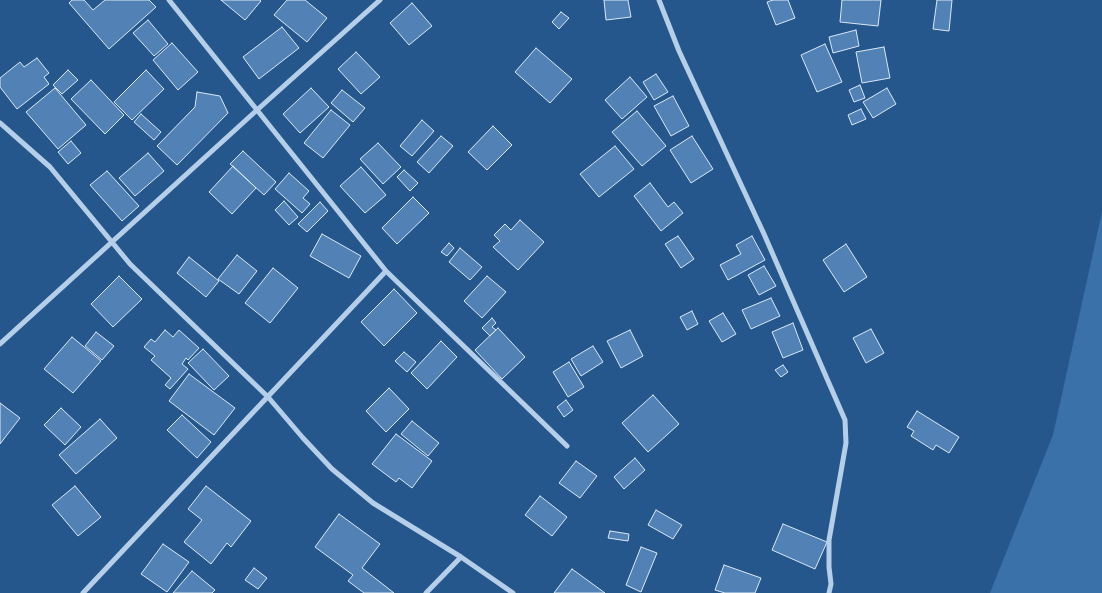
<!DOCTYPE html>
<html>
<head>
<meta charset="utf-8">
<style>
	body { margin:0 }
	canvas { display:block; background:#26578c }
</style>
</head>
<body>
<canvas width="1102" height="593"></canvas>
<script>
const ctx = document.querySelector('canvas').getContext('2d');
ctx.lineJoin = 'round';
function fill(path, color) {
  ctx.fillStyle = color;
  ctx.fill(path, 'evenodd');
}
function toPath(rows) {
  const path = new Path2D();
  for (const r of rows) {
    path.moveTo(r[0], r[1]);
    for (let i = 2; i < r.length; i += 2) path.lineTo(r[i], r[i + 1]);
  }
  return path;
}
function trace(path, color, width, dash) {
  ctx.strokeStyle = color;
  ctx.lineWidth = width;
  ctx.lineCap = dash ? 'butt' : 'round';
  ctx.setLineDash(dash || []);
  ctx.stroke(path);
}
fill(toPath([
	[1102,212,1102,593,990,593,1053,435]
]), '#3a71a9');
const building = toPath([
	[72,0,84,0,93,10,105,0,149,0,156,7,109,49,69,3,72,0],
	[221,0,260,0,261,1,245,20,221,0],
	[287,0,305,0,327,18,307,42,274,15,287,0],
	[604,0,628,0,631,17,606,20,604,0],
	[773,0,788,0,795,18,776,25,767,2,773,0],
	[842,0,881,0,878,26,840,22,842,0],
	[937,0,952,0,949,31,933,29,937,0],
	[412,3,432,26,409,45,390,23,412,3],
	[561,12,569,18,559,29,552,22,561,12],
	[148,20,168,44,154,56,133,33,148,20],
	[282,27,299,48,259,79,243,57,282,27],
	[856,30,859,46,833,53,829,37,856,30],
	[172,43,198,72,178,90,153,60,172,43],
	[825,44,842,82,817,92,801,55,825,44],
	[884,47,890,78,862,83,856,52,884,47],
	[536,48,572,79,550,103,515,72,536,48],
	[356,52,380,77,361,94,338,69,356,52],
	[37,58,49,73,44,77,49,84,17,109,0,87,0,78,20,62,24,67,37,58],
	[68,70,78,80,62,94,53,85,68,70],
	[146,70,164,89,132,120,114,102,146,70],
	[656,74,668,92,654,100,643,82,656,74],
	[630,77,647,97,622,119,605,100,630,77],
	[91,80,124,115,105,134,71,99,91,80],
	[860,85,865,98,854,102,849,90,860,85],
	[55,88,86,125,58,149,26,112,55,88],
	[311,88,329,107,300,133,283,114,311,88],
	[887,88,896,104,873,118,863,102,887,88],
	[342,90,365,108,353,122,331,103,342,90],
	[197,92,220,96,228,113,177,165,157,146,195,107,197,92],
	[673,96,689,126,671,136,654,106,673,96],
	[861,109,866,119,852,125,848,115,861,109],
	[331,110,350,125,323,158,304,143,331,110],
	[637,111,666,146,642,166,612,132,637,111],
	[141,114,161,132,154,140,134,122,141,114],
	[422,120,434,131,412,156,400,146,422,120],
	[493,126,512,145,487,170,468,152,493,126],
	[441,136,453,146,429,173,417,162,441,136],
	[692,136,713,169,691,183,670,150,692,136],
	[71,141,81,153,68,164,58,152,71,141],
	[378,143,401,167,383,184,360,159,378,143],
	[615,146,634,169,599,197,580,174,615,146],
	[243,151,276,182,264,195,230,164,243,151],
	[148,153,164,171,135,196,119,178,148,153],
	[233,166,256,188,232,214,209,192,233,166],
	[361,167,386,195,365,213,340,186,361,167],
	[404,170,418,183,410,191,397,177,404,170],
	[107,171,139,206,122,221,90,185,107,171],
	[289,173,309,191,303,198,310,204,302,213,275,189,289,173],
	[650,183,668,207,674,202,683,213,661,231,634,196,650,183],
	[413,197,429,213,397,244,382,228,413,197],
	[284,201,298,217,289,225,275,210,284,201],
	[320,202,328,211,307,232,298,224,320,202],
	[520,220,544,242,518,270,493,247,500,241,494,235,505,224,511,230,520,220],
	[322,234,361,256,349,278,310,256,322,234],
	[678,236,694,259,681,268,665,244,678,236],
	[752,236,765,260,728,280,720,265,741,254,736,245,752,236],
	[449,243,454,248,447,256,441,252,449,243],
	[846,244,867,277,844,292,823,260,846,244],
	[460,248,482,267,470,280,449,262,460,248],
	[237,255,257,271,239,294,218,279,237,255],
	[189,257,219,281,206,297,177,273,189,257],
	[764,266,776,286,759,295,748,275,764,266],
	[273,268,298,288,270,323,245,303,273,268],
	[119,276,142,299,113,327,91,304,119,276],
	[487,276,506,292,482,318,464,301,487,276],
	[394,289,417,313,384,346,361,322,394,289],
	[771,298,780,316,751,329,742,310,771,298],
	[692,311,698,324,687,330,680,317,692,311],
	[723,313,736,334,722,342,709,321,723,313],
	[492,318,496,323,492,327,496,330,490,336,482,328,492,318],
	[793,323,803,350,783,358,772,332,793,323],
	[498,328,525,357,502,379,475,350,498,328],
	[871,329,884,353,866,363,853,338,871,329],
	[165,330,173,337,179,330,199,348,188,360,186,358,182,364,188,369,170,389,165,385,171,378,151,360,155,356,144,347,151,339,155,342,165,330],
	[630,330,643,356,621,368,607,341,630,330],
	[96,332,114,346,102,360,85,346,96,332],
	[72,337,101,361,73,393,44,369,72,337],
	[441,341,457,357,427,389,411,373,441,341],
	[593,346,603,362,581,376,571,359,593,346],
	[203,349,229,376,214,390,188,363,203,349],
	[404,352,416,362,407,372,395,361,404,352],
	[569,362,584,387,568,397,553,372,569,362],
	[783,365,788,372,781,377,775,370,783,365],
	[189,374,235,408,214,435,169,401,189,374],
	[389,388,409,409,386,432,366,411,389,388],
	[653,395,679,424,648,452,622,423,653,395],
	[566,400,573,410,564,417,557,407,566,400],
	[0,403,20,418,0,444,0,403],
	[61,408,81,427,65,445,44,425,61,408],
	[917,411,959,437,949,453,936,445,933,450,911,436,914,431,907,427,917,411],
	[182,415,211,442,197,458,167,430,182,415],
	[100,419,117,438,76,474,59,455,100,419],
	[412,421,439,443,428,456,401,434,412,421],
	[396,434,432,461,412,488,399,478,396,482,372,464,396,434],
	[635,458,645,470,624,489,614,477,635,458],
	[576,461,597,476,580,498,559,483,576,461],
	[75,486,101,517,78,536,52,505,75,486],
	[206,486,251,521,231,547,227,543,211,564,184,542,202,520,188,509,206,486],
	[540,496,567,517,552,536,525,515,540,496],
	[656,510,682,525,673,539,648,525,656,510],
	[339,514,380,544,362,568,394,593,364,593,348,581,353,575,315,547,339,514],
	[783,524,827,542,815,569,772,550,783,524],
	[610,531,629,534,628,541,608,538,610,531],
	[163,544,189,562,167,592,141,574,163,544],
	[641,547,657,553,641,592,626,585,641,547],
	[724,565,761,578,755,593,725,593,715,590,724,565],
	[254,568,267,578,258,589,245,580,254,568],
	[572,569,605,593,554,593,572,569],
	[192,571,215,590,212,593,173,593,192,571]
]);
fill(building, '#5282b5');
trace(building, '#d9e8f8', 1);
trace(toPath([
	[169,0,257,110,380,0],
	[659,0,679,51,764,234,845,420,846,443,829,540,829,567,831,584,829,593],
	[0,123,50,167,130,264,268,397,303,438,332,469,373,503,461,557,513,593],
	[0,344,257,110,386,271,567,446],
	[83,593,386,271],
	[426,593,461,557]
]), '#b5cfea', 5);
</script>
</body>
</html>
